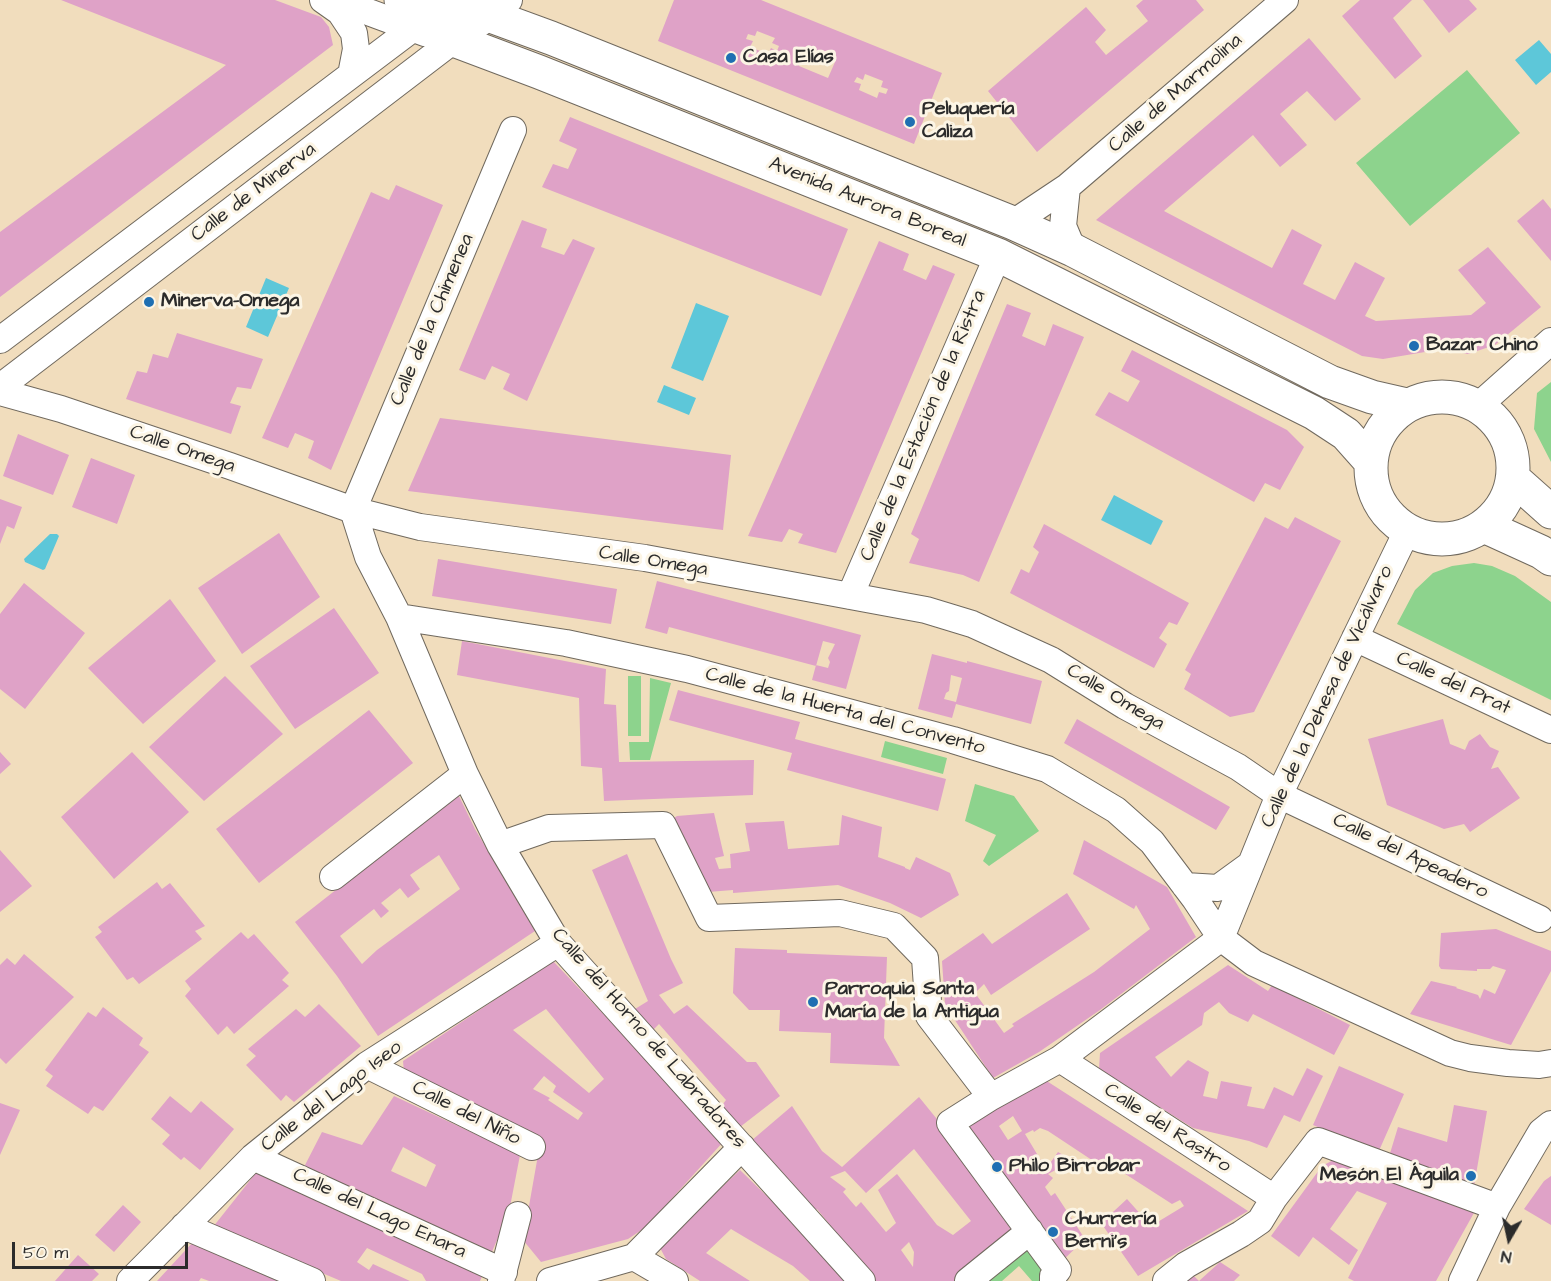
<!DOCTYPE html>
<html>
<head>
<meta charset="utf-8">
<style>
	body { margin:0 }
	#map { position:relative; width:1551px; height:1281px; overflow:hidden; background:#f1ddbd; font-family:"Architects Daughter",sans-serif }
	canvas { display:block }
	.north { position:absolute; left:1479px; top:1209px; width:60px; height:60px; -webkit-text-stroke:4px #fcf5e5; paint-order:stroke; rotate:189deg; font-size:16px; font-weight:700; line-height:24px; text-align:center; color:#2b2b2b }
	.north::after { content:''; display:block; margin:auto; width:21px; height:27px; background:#2b2b2b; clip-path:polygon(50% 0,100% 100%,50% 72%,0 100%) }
	.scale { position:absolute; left:12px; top:1242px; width:176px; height:27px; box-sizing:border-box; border:3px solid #2b2b2b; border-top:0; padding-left:8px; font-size:18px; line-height:21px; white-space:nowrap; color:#2b2b2b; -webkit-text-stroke:4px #fcf5e5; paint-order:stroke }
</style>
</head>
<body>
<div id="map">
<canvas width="1551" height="1281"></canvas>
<div class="north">N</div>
<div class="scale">50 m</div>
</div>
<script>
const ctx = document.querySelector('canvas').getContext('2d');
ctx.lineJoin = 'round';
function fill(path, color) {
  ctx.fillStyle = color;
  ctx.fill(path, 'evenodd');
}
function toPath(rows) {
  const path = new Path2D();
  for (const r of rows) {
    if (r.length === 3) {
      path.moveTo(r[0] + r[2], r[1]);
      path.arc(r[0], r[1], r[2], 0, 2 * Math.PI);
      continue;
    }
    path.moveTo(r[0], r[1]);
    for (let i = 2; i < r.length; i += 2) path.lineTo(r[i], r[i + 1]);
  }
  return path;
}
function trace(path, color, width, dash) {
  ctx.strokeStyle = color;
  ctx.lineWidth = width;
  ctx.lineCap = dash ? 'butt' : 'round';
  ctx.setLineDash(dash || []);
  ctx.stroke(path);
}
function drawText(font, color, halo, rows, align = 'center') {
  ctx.font = font + ' "Architects Daughter",sans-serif';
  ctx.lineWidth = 6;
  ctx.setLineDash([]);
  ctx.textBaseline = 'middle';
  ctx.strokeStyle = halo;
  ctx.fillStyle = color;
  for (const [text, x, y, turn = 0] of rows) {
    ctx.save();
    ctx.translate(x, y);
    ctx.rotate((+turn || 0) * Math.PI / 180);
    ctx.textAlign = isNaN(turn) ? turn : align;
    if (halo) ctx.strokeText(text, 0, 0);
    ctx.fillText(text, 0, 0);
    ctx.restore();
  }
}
fill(toPath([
	[1467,70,1520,133,1410,226,1356,163],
	[1551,382,1551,462,1534,429,1537,393],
	[1474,563,1492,566,1515,576,1551,602,1551,700,1397,624,1415,590,1433,573,1452,566],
	[628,676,641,676,641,736,628,736],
	[650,678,671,683,650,760,630,760,629,742,649,742],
	[885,741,947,758,943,774,881,757],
	[975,784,1014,796,1039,831,989,866,983,861,996,835,965,821],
	[1025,1238,1053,1281,1032,1281,1019,1266,1002,1281,972,1281]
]), '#8dd38d');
fill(toPath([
	[1539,40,1551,54,1551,72,1536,85,1515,60],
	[266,278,289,288,268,337,246,327],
	[696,303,729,316,703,381,671,368],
	[664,385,696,398,689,415,657,402],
	[1114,495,1163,521,1151,545,1101,520],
	[50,534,57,534,59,536,45,569,43,570,25,562,24,559]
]), '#5dc7d9');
fill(toPath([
	[61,0,275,0,321,17,329,27,333,45,0,297,0,232,226,65],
	[674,0,761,0,942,73,914,144,658,41],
	[757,31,775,38,772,43,779,46,777,51,771,48,768,54,750,47,753,41,746,39,748,34,755,36],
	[806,50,835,62,828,78,799,66],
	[865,74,883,81,881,87,888,89,886,94,879,92,877,98,859,90,861,84,854,82,857,77,863,80],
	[1143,0,1196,0,1204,10,1037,152,988,91,1086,7,1106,30,1095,42,1106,55,1148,21,1136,6],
	[1360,0,1412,0,1393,18,1422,56,1395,79,1342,16],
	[1423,0,1469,0,1477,9,1449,33],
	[1309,38,1361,99,1335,121,1307,91,1280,114,1307,145,1280,167,1253,135,1164,211,1272,268,1292,229,1322,245,1303,284,1335,300,1355,262,1385,278,1365,316,1376,321,1471,315,1486,303,1458,270,1488,247,1541,307,1495,345,1468,354,1452,351,1431,351,1383,359,1362,356,1096,220],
	[570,117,848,229,821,296,542,187,553,164,568,169,577,149,559,141],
	[396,185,443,205,331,470,308,458,314,441,295,433,288,448,262,438,371,192,389,200],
	[1543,199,1551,209,1551,261,1517,221],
	[522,220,547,229,541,247,564,255,573,239,595,248,527,401,503,389,510,374,492,366,485,380,459,370],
	[879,241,909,254,903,270,926,280,933,265,955,274,836,553,798,543,803,534,789,529,782,542,748,536],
	[1007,304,1031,313,1022,336,1045,346,1053,324,1084,337,979,582,963,575,909,563,919,539,911,534],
	[177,333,263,359,251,389,237,387,230,403,241,406,231,434,126,399,137,371,147,373,153,354,168,358],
	[1132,350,1287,430,1304,447,1280,490,1265,483,1254,502,1095,415,1109,392,1128,402,1140,381,1121,371],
	[440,418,731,455,723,530,408,491],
	[18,434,69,455,53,495,3,476],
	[91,458,135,475,117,524,72,507],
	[0,499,22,507,14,529,7,526,0,544],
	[1265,517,1288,529,1295,517,1341,541,1254,712,1230,717,1184,689,1191,674,1185,670],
	[1044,524,1189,603,1177,625,1169,622,1159,638,1167,644,1154,668,1010,593,1021,569,1029,573,1039,552,1033,547],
	[279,533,320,597,242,654,198,588],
	[438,559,617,589,611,624,432,596],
	[657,581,861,635,846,689,812,680,816,665,828,668,830,662,828,658,835,644,823,641,816,666,669,627,667,634,645,628],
	[24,583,85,633,25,709,0,689,0,614],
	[170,599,216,661,143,724,88,668],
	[334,608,379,673,295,729,250,666],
	[462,641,606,669,604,704,616,705,619,762,754,760,753,795,604,801,602,768,581,766,579,698,457,675],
	[932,654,967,663,967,661,1042,681,1031,724,956,704,952,718,918,709],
	[951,675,962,678,956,702,944,699,946,693,949,691],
	[225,676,283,734,204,801,149,747],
	[678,690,800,722,795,739,946,779,938,811,787,770,792,753,669,720],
	[369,710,413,763,259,883,216,829],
	[1077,719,1230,807,1216,830,1064,743],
	[1443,719,1450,744,1465,750,1469,741,1480,734,1490,747,1499,751,1491,769,1498,767,1520,798,1470,832,1464,824,1444,829,1387,805,1368,739],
	[0,752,11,764,0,774],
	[132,752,189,812,114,879,61,817],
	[458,794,475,829,535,931,378,1036,337,976,295,922],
	[439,855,460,889,377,950,362,964,340,936,374,909,381,918,389,911,381,903,400,888,408,898,420,889,410,875],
	[714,813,724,856,715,858,719,869,731,868,730,854,750,851,745,823,784,821,788,849,839,845,842,815,882,827,878,857,905,867,905,868,910,870,916,857,950,873,959,895,921,918,890,903,838,885,733,893,733,890,708,892,692,864,674,818,677,816],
	[1084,840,1167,887,1196,937,1100,1010,1039,1052,993,1078,945,1005,942,961,983,933,992,944,1067,893,1090,929,991,995,984,984,975,993,1004,1033,1014,1026,1012,1024,1094,972,1150,929,1136,905,1134,909,1073,874],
	[0,850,32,886,0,912],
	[627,854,671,959,683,983,659,995,674,1014,687,1005,747,1062,756,1062,780,1096,740,1127,720,1108,726,1100,659,1024,652,1031,635,1009,648,1001,592,870],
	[157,882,162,889,170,883,205,926,195,931,202,939,139,984,133,977,127,980,95,937,102,932,98,927],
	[1496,929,1551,951,1551,971,1511,1045,1410,1014,1431,981,1457,987,1456,988,1478,995,1480,999,1484,989,1495,994,1506,970,1493,966,1490,969,1477,969,1477,971,1441,969,1439,966,1441,933],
	[241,932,248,939,254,934,289,973,282,980,289,986,234,1034,227,1026,218,1035,185,996,191,989,185,981],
	[735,948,787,950,787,953,887,957,884,1038,900,1066,830,1063,831,1033,779,1031,780,1010,749,1010,733,993],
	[24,954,74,997,6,1064,0,1058,0,965,7,958,15,965],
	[553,961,724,1141,646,1227,628,1239,541,1262,523,1240,541,1138,404,1072,403,1061],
	[546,1009,604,1079,589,1093,513,1030],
	[544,1076,556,1086,553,1092,583,1113,578,1120,548,1100,550,1098,533,1089],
	[1228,965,1268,991,1272,985,1350,1025,1334,1055,1253,1014,1248,1022,1229,1013,1219,1002,1204,1013,1202,1025,1155,1057,1171,1077,1188,1060,1209,1072,1203,1096,1217,1099,1221,1081,1252,1087,1247,1106,1264,1109,1274,1087,1293,1096,1307,1068,1323,1076,1300,1122,1284,1115,1267,1148,1249,1141,1193,1128,1099,1069,1100,1053],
	[319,1004,361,1046,294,1102,286,1095,281,1101,246,1065,256,1056,248,1049,296,1009,305,1017],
	[103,1007,143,1038,139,1045,149,1052,103,1111,94,1106,88,1114,46,1086,53,1076,45,1070,88,1012,96,1017],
	[1339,1066,1404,1094,1378,1153,1313,1125],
	[1042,1078,1204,1182,1248,1211,1138,1276,1101,1223,1127,1199,1151,1226,1184,1206,1180,1200,1172,1204,1116,1168,1113,1174,1048,1131,1040,1128,1034,1132,1033,1130,1025,1134,1046,1169,1058,1152,1073,1161,1048,1174,1053,1178,1045,1187,1051,1196,1055,1193,1085,1239,1059,1264,964,1128],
	[1013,1116,1022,1131,1008,1140,999,1126],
	[170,1096,191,1113,201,1101,234,1129,200,1170,184,1157,181,1160,162,1144,170,1135,151,1119],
	[394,1096,520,1155,509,1212,491,1254,303,1169,322,1132,362,1145],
	[403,1147,436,1165,426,1187,391,1171],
	[919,1097,1022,1224,954,1281,875,1281,817,1209,813,1213,751,1141,792,1106,822,1151,842,1167],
	[914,1149,971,1221,953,1235,937,1225,897,1174,878,1190,896,1223,886,1232,861,1202,856,1207,843,1192,846,1189,830,1177,845,1171,866,1193],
	[909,1242,914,1252,913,1267,901,1250],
	[0,1103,20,1110,0,1155],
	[1454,1105,1487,1111,1474,1186,1388,1160,1398,1127,1447,1142],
	[1341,1156,1475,1211,1436,1281,1354,1281,1348,1278,1387,1203,1357,1191,1330,1229,1358,1250,1349,1265,1313,1237,1299,1257,1271,1236,1322,1166],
	[259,1169,484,1272,480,1281,426,1281,422,1274,367,1248,357,1262,369,1270,373,1264,410,1281,341,1281,213,1227],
	[740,1170,854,1281,810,1281,793,1266,731,1229,706,1253,750,1281,700,1281,666,1259,659,1246],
	[1551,1176,1551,1225,1524,1209,1544,1181],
	[123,1205,141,1222,114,1252,95,1235],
	[194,1241,286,1281,209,1281,201,1278,199,1281,157,1281],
	[78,1255,99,1274,92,1281,55,1281],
	[1220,1262,1240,1275,1234,1281,1187,1281,1193,1275,1199,1281]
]), '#dfa2c7');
const minor = toPath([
	[323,0,340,12,354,33,356,49,351,75],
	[336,0,425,33],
	[1067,187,1063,226,1073,250],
	[1013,223,1067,187,1285,0],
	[0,340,351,75,412,29,447,7],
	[0,387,454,40,491,16,509,0],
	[0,392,61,409,230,466,353,510,420,527,645,558,926,610,972,624,1051,660,1125,706,1238,767,1279,795,1540,919],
	[1478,406,1551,341],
	[353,510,368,557,399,617,465,774,500,845,558,943,862,1281],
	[353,510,513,130],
	[850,596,998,255],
	[399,617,566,643,687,669,953,740,1047,769,1116,810,1152,842,1195,899,1221,938,1254,963,1450,1053,1470,1058,1508,1063,1539,1065,1551,1063],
	[1355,638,1551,730],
	[500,845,549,828,663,825,709,918,840,913,894,926,925,958,929,1016,991,1097],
	[333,877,465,774],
	[1185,886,1218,888,1251,864],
	[1221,938,1279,795,1407,531],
	[1060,1059,1274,1198],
	[367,1065,532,1147],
	[253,1157,504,1272],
	[184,1226,312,1281],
	[634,1257,742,1147],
	[130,1281,253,1157,367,1065,558,943],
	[501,1281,518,1215],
	[550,1281,634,1257,675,1281],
	[968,1281,1030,1231],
	[1053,1281,1053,1276,1058,1270,950,1123,991,1097,1060,1059,1221,938],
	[1166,1281,1186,1265,1241,1234,1260,1221,1274,1198,1318,1141,1497,1207],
	[1462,1281,1497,1207,1541,1132,1551,1124]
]);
const major = toPath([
	[401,0,436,14,491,16,551,38,1013,223,1073,250,1330,382,1372,397,1407,405],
	[436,14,454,40,539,72,998,255,1314,413,1346,434,1370,461],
	[1442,468,71],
	[1513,478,1551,512],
	[1484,526,1541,552,1551,559]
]);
trace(minor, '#70695e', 28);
trace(major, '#70695e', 35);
trace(minor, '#fff', 26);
trace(major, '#fff', 33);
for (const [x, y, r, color] of [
	[731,58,6,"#1f6fb2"],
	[910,122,6,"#1f6fb2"],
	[149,302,6,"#1f6fb2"],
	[1414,346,6,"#1f6fb2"],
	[813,1002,6,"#1f6fb2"],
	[997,1167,6,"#1f6fb2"],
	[1471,1176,6,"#1f6fb2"],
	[1053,1232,6,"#1f6fb2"]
]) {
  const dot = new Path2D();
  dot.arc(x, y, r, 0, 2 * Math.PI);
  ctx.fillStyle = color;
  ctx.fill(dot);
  trace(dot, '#fcf5e5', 2);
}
drawText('bold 20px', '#2b2b2b', '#fcf5e5', [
	["Casa Elías",743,58],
	["Peluquería",922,110],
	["Caliza",922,133],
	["Minerva-Omega",161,302],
	["Bazar Chino",1426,346],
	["Parroquia Santa",825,990],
	["María de la Antigua",825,1013],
	["Philo Birrobar",1009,1167],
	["Mesón El Águila",1459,1176,"right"],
	["Churrería",1065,1220],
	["Berni's",1065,1243]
], 'left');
drawText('20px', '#2b2b2b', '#fcf5e5', [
	["Calle de Marmolina",1176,94,-41],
	["Calle de Minerva",254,193,-37],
	["Avenida Aurora Boreal",867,203,22],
	["Calle de la Chimenea",433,320,-67],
	["Calle de la Estación de la Ristra",924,426,-67],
	["Calle Omega",182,450,19],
	["Calle Omega",653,562,9],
	["Calle del Prat",1453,684,25],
	["Calle de la Dehesa de Vicálvaro",1328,697,-65],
	["Calle Omega",1115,698,31],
	["Calle de la Huerta del Convento",845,712,15],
	["Calle del Apeadero",1410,857,26],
	["Calle del Horno de Labradores",648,1039,49],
	["Calle del Lago Iseo",332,1097,-37],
	["Calle del Niño",466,1114,27],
	["Calle del Rastro",1167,1129,33],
	["Calle del Lago Enara",379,1214,25]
]);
</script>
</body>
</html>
